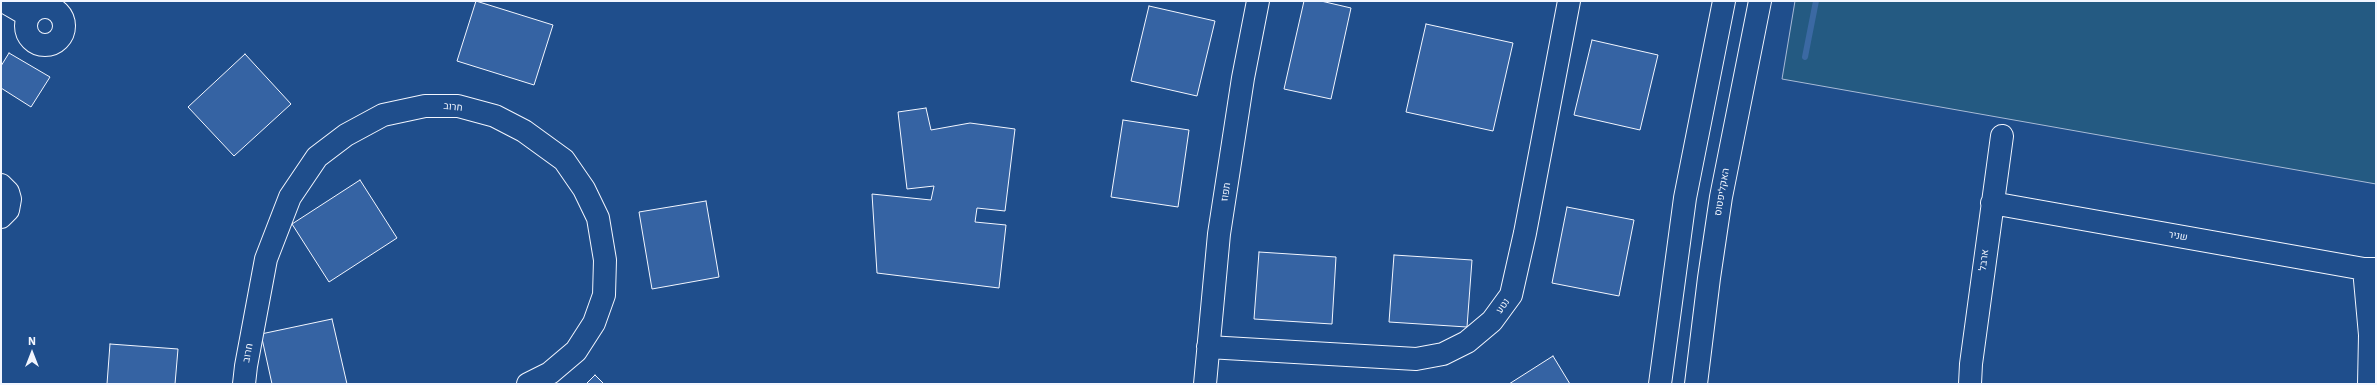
<!DOCTYPE html>
<html>
<head>
<meta charset="utf-8">
<style>
	body { margin:0 }
	#map { position:relative; width:2377px; height:385px; overflow:hidden; background:#1f4e8c; font-family:"IBM Plex Sans",sans-serif }
	canvas { display:block }
	.frame { position:absolute; inset:0; border:2px solid #f2f6ff; pointer-events:none }
	.north { position:absolute; left:12px; top:333px; width:40px; height:40px; -webkit-text-stroke:3px #1f4e8c; paint-order:stroke; rotate:0deg; font-size:11px; font-weight:700; line-height:16px; text-align:center; color:#f2f6ff }
	.north::after { content:''; display:block; margin:auto; width:14px; height:18px; background:#f2f6ff; clip-path:polygon(50% 0,100% 100%,50% 72%,0 100%) }
</style>
</head>
<body>
<div id="map">
<canvas width="2377" height="385"></canvas>
<div class="frame"></div>
<div class="north">N</div>
</div>
<script>
const ctx = document.querySelector('canvas').getContext('2d');
ctx.lineJoin = 'round';
function fill(path, color) {
  ctx.fillStyle = color;
  ctx.fill(path, 'evenodd');
}
function toPath(rows) {
  const path = new Path2D();
  for (const r of rows) {
    if (r.length === 3) {
      path.moveTo(r[0] + r[2], r[1]);
      path.arc(r[0], r[1], r[2], 0, 2 * Math.PI);
      continue;
    }
    path.moveTo(r[0], r[1]);
    for (let i = 2; i < r.length; i += 2) path.lineTo(r[i], r[i + 1]);
  }
  return path;
}
function trace(path, color, width, dash) {
  ctx.strokeStyle = color;
  ctx.lineWidth = width;
  ctx.lineCap = dash ? 'butt' : 'round';
  ctx.setLineDash(dash || []);
  ctx.stroke(path);
}
function drawText(font, color, halo, rows, align = 'center') {
  ctx.font = font + ' "IBM Plex Sans",Heebo,sans-serif';
  ctx.lineWidth = 3;
  ctx.setLineDash([]);
  ctx.textBaseline = 'middle';
  ctx.strokeStyle = halo;
  ctx.fillStyle = color;
  for (const [text, x, y, turn = 0] of rows) {
    ctx.save();
    ctx.translate(x, y);
    ctx.rotate((+turn || 0) * Math.PI / 180);
    ctx.textAlign = isNaN(turn) ? turn : align;
    if (halo) ctx.strokeText(text, 0, 0);
    ctx.fillText(text, 0, 0);
    ctx.restore();
  }
}
const green = toPath([
	[1795,1,2376,1,2376,184,1782,79,1795,1]
]);
fill(green, '#245a82');
trace(green, '#a8bbd7', 1);
trace(toPath([
	[1805,57,1816,1]
]), '#3b69a3', 6);
const building = toPath([
	[476,1,553,25,534,85,457,61,476,1],
	[1304,1,1321,1,1351,8,1331,99,1284,89,1304,1],
	[1149,6,1215,21,1197,96,1131,81,1149,6],
	[1426,24,1513,43,1493,131,1406,112,1426,24],
	[1592,40,1658,55,1640,130,1574,115,1592,40],
	[9,53,50,77,31,107,1,88,1,66,9,53],
	[245,54,291,104,234,156,188,107,245,54],
	[926,108,931,130,970,123,1015,129,1005,211,977,208,975,222,1006,225,999,288,877,273,872,194,931,200,934,186,907,189,898,112,926,108],
	[1123,120,1189,130,1178,207,1111,197,1123,120],
	[360,180,397,238,329,282,292,224,360,180],
	[706,201,719,277,652,289,639,212,706,201],
	[1567,207,1634,220,1619,296,1552,283,1567,207],
	[1259,252,1336,257,1332,324,1254,319,1259,252],
	[1394,255,1472,260,1467,327,1389,322,1394,255],
	[332,319,347,384,272,384,261,334,332,319],
	[110,344,178,349,175,384,107,384,110,344],
	[1553,356,1570,384,1509,384,1553,356],
	[595,375,604,384,586,384,595,375]
]);
fill(building, '#3563a3');
trace(building, '#f2f6ff', 1);
const minor = toPath([
	[3,1,29,16],
	[45,26,19],
	[1,185,8,192,10,199,8,210,1,217],
	[1992,203,2364,269,2376,269],
	[2364,269,2370,335,2369,384],
	[1208,347,1416,359,1443,354,1467,342,1492,321,1511,295,1525,233,1569,1],
	[244,384,246,366,266,259,290,197,317,157,346,135,383,115,425,106,458,106,495,116,524,131,564,160,584,189,598,218,605,260,604,295,594,323,576,351,550,373,528,384],
	[1205,384,1219,234,1243,78,1258,1],
	[1970,384,1971,364,2002,136]
]);
const major = toPath([
	[1660,384,1685,198,1724,1],
	[1696,384,1709,278,1721,197,1760,1]
]);
trace(minor, '#f2f6ff', 24);
trace(major, '#f2f6ff', 24);
trace(minor, '#1f4e8c', 22);
trace(major, '#1f4e8c', 22);
drawText('10px', '#f2f6ff', '#1f4e8c', [
	["חרוב",453,107,6],
	["תפוז",1226,192,-81],
	["האקליפטוס",1722,192,-80],
	["שניר",2178,236,10],
	["ארבל",1984,260,-83],
	["נטע",1503,306,-54],
	["חרוב",248,353,-79]
]);
</script>
</body>
</html>
